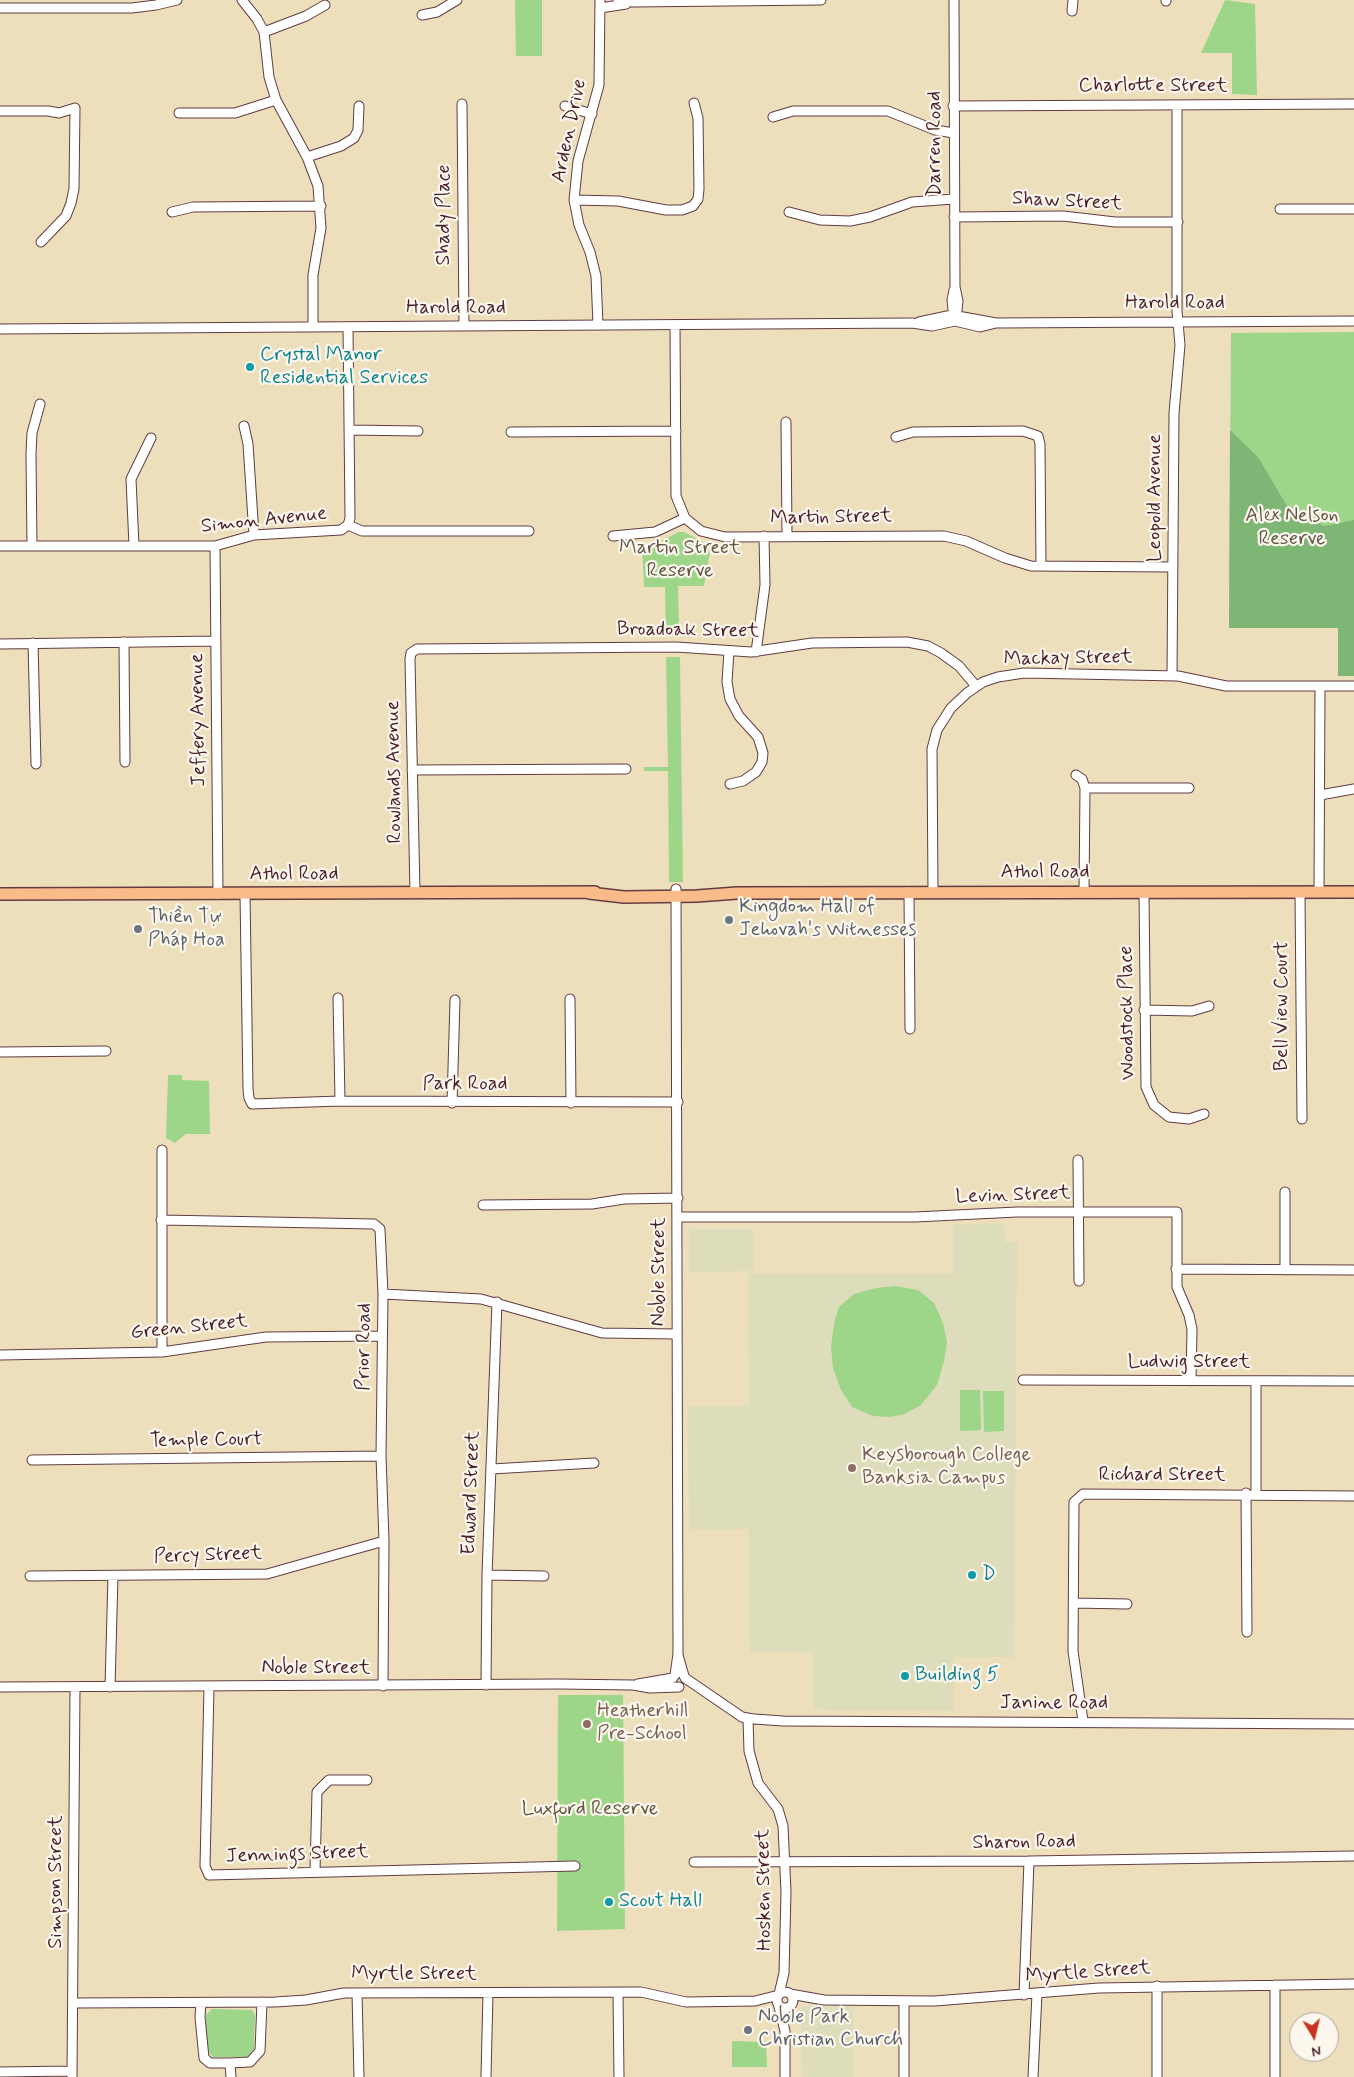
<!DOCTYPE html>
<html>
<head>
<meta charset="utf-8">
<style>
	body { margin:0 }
	#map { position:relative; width:1354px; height:2077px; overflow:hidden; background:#eddebc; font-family:Mynerve,sans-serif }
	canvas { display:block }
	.north { position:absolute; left:1289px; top:2012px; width:50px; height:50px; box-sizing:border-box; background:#fbf7ec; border:1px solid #b4a19f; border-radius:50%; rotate:171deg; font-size:14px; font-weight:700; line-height:20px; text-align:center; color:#4a1f2b }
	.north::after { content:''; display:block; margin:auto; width:18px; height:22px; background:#c8321e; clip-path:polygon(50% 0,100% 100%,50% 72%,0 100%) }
</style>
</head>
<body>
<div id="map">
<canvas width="1354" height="2077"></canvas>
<div class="north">N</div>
</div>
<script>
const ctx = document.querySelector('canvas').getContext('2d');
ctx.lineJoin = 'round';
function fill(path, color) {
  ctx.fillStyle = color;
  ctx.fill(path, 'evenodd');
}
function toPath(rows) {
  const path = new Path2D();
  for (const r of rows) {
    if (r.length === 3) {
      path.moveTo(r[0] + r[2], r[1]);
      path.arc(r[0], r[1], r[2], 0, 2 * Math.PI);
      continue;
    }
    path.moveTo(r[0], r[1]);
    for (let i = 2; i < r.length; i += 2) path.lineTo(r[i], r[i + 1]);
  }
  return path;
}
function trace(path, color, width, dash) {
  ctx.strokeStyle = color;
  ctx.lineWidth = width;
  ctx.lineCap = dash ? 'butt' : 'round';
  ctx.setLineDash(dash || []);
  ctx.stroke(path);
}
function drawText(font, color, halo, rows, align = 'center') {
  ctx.font = font + ' Mynerve,sans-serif';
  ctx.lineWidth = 4.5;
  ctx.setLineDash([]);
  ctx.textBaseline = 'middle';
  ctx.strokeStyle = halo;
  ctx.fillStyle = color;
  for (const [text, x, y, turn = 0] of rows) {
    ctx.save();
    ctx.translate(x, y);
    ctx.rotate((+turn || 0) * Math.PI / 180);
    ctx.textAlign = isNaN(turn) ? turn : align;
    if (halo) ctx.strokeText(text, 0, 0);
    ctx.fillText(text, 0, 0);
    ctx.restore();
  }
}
fill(toPath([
	[1004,1223,1005,1242,1017,1242,1014,1657,954,1657,954,1711,837,1711,814,1708,813,1653,750,1652,749,1529,689,1529,688,1407,749,1406,748,1273,953,1273,953,1225],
	[689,1229,753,1229,754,1271,689,1272],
	[853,2006,853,2077,802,2077,801,2007]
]), '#deddbb');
fill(toPath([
	[515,0,542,0,542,56,516,56],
	[1225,0,1255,4,1257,95,1232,94,1232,53,1201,53],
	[1354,332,1354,676,1338,676,1338,628,1229,628,1231,333],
	[679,532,684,532,711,546,704,586,678,586,679,636,666,636,665,587,644,587,642,545,661,541],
	[666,657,680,657,683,882,669,882,668,771,644,771,644,767,668,767],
	[168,1075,182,1075,182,1080,209,1081,210,1134,186,1134,175,1143,166,1138],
	[895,1286,918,1290,934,1303,943,1323,947,1342,944,1361,937,1385,921,1405,905,1414,889,1417,873,1416,852,1407,841,1390,833,1368,831,1347,834,1323,839,1307,854,1294,876,1288],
	[960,1390,980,1390,981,1430,960,1431],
	[983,1391,1004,1391,1004,1431,984,1432],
	[558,1695,623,1695,625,1929,557,1931],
	[212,2009,252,2010,255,2015,254,2049,247,2057,213,2057,206,2049,206,2015],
	[732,2041,766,2042,767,2067,732,2067]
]), '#9dd689');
fill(toPath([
	[1230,430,1258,457,1287,506,1324,526,1354,520,1354,676,1338,676,1338,628,1229,628]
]), '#7eb775');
const minor = toPath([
	[242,0,257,19,264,32,269,77,276,100,307,157,318,186,321,228,313,275,313,327],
	[618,0,633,2,821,0],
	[954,0,955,287,958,301,956,319],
	[1166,1,1166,0],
	[0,8,132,8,156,5,177,0],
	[600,8,626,4],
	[1072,11,1073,0],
	[422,15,437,12,457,0],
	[264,32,306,16,325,5],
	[462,104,464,326],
	[565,106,592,114],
	[953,106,1354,104],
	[0,111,48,111,59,113,75,108,74,189,71,203,66,216,41,242],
	[179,113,235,113,276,100],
	[773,117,793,111,888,111,935,130,954,133],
	[307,157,341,146,354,138,358,130,359,106],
	[574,200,618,201,666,210,682,210,693,206,698,199,699,189,698,118,694,103],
	[1280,209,1354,209],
	[172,212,193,207,321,206],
	[789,212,820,220,850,221,870,217,912,202,954,199],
	[954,217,1063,216,1115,222,1178,222],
	[954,319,952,300,954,290],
	[919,322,952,315,996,323,1354,321],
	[598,325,596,276,590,252,579,225,574,200,578,161,599,85,600,0],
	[675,325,676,496,685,518,701,531,725,537,944,536,966,541,1005,558,1031,566,1173,567],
	[0,329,912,323,932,326,955,321,980,327,996,323],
	[786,422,787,535],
	[244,426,248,444,254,535],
	[350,430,418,431],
	[511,432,676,431],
	[896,437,913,432,1023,431,1038,436,1040,444,1041,566],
	[348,525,350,518,348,327],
	[613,536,655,532,685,518],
	[0,546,215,546,254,535,341,530,348,525,362,531,529,531],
	[32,546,31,454,32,433,40,404],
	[134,546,131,479,151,438],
	[215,546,218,894],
	[124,642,125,762],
	[33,643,36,764],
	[0,644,216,641],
	[729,651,727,682,730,699,739,716,758,737,763,753,762,762,756,772,743,781,730,784],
	[756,652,765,585,764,536],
	[1172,676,1174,413,1180,345,1177,311,1177,105],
	[412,770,626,769],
	[1076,775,1082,779,1085,788],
	[1320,795,1354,789],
	[909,892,910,1029],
	[933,892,932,749,937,730,951,708,967,693,983,682,998,677,1024,673,1178,676,1226,686,1354,686],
	[1084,892,1085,788,1189,788],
	[1144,892,1146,1087,1154,1105,1169,1117,1189,1119,1204,1114],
	[1300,892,1302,1119],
	[1319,892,1320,686],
	[415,893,410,659,411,653,417,649,676,647,751,652,812,643,907,642,928,646,941,653,959,666,976,686],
	[245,894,248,1089,249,1098,252,1104,340,1101,678,1102],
	[338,998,340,1101],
	[570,999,571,1103],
	[1144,1010,1192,1011,1209,1006],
	[0,1052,106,1051],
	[452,1103,455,1000],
	[162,1150,162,1352],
	[1078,1160,1079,1281],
	[1285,1192,1285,1270],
	[483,1205,592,1204,624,1199,678,1198],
	[678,1217,915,1217,1017,1212,1177,1212,1177,1287,1189,1315,1192,1329,1191,1381],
	[161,1220,374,1224,380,1229,383,1294,381,1456,384,1541,383,1686],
	[1176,1269,1354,1270],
	[383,1294,481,1299,602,1333,677,1334],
	[0,1355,162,1352,266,1337,382,1336],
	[1023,1380,1354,1381],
	[32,1460,381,1456],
	[492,1469,594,1463],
	[1246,1493,1247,1632],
	[1256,1494,1256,1381],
	[487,1575,544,1576],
	[30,1576,267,1574,384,1541],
	[1074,1603,1127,1604],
	[678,1655,684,1676],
	[675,1675,678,1654,676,889],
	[685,1678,742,1717,753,1719],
	[638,1684,673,1678],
	[486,1685,487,1575,497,1302],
	[0,1687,559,1684,633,1685,650,1688,679,1687],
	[110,1687,113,1576],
	[209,1687,205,1866,209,1875,575,1866],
	[748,1719,749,1751,758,1783,778,1809,783,1826,786,1892,784,1973,779,1994],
	[754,1719,783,1721,1354,1724],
	[1083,1721,1073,1651,1074,1502,1083,1494,1354,1496],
	[694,1862,1029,1861,1354,1856],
	[315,1871,317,1792,329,1780,367,1780],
	[1157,1986,1157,2077],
	[785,2000,8],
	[357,1993,359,2077],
	[618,1993,619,2077],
	[790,1994,824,2000,935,2001,1099,1988,1354,1984],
	[1024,1995,1029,1861],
	[904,2001,904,2077],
	[73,2003,275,2002,306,2000,344,1993,641,1992,686,2002,755,2001,779,1995],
	[201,2003,200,2017,204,2058,210,2063,230,2063],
	[779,2007,785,2031,785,2077],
	[0,2072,72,2071],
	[72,2077,75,1687],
	[231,2077,230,2063,250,2062,260,2051,262,2002],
	[486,2077,488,1993],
	[1033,2077,1037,1994],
	[1275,2077,1275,1985]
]);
const major = toPath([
	[589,893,624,897,697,896,737,893,1354,892],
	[0,894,595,892]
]);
trace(minor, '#623c41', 11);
trace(major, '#623c41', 14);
trace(minor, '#fff', 9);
trace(major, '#fabb8b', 11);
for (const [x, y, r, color] of [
	[250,367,5,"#0f9aa8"],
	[729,920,5,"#6b7280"],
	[138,929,5,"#6b7280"],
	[852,1468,5,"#8d6e63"],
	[972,1575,5,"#0f9aa8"],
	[905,1676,5,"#0f9aa8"],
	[587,1724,5,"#8d6e63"],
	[609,1902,5,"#0f9aa8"],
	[748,2030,5,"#6b7280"]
]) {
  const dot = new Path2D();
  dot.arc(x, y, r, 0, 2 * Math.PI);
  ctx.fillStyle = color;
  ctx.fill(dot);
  trace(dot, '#fbf7ec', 2);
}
drawText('20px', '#4a1f2b', '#fbf7ec', [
	["Charlotte Street",1153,87],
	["Arden Drive",570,131,-78],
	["Darren Road",936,144,-90],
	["Shaw Street",1067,202,3],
	["Shady Place",445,215,-90],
	["Harold Road",1175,304],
	["Harold Road",456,309],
	["Leopold Avenue",1156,498,-90],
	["Martin Street",831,518,-1],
	["Simon Avenue",264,521,-6],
	["Broadoak Street",688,631,1],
	["Mackay Street",1068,659,-1],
	["Jeffery Avenue",199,720,-91],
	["Rowlands Avenue",395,772,-91],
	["Athol Road",1045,873],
	["Athol Road",294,875],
	["Bell View Court",1283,1006,-90],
	["Woodstock Place",1128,1013,-91],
	["Park Road",465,1085],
	["Levin Street",1013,1196,-2],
	["Noble Street",660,1272,-90],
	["Green Street",189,1328,-6],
	["Prior Road",365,1347,-89],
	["Ludwig Street",1189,1363],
	["Temple Court",206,1441,-1],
	["Richard Street",1162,1476],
	["Edward Street",472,1493,-88],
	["Percy Street",208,1556,-2],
	["Noble Street",316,1669],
	["Janine Road",1054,1704],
	["Sharon Road",1024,1843,-1],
	["Jennings Street",297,1855,-2],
	["Simpson Street",57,1882,-90],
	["Hosken Street",765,1890,-91],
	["Myrtle Street",1088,1973,-4],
	["Myrtle Street",414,1975]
]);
drawText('20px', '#0d838f', '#fbf7ec', [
	["Crystal Manor",260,356],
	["Residential Services",260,379],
	["D",982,1575],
	["Building 5",915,1676],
	["Scout Hall",619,1902]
], 'left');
drawText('20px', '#635647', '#fbf7ec', [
	["Alex Nelson",1292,517],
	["Reserve",1292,540],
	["Martin Street",680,549],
	["Reserve",680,572],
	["Luxford Reserve",590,1810]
]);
drawText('20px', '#5b616d', '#fbf7ec', [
	["Kingdom Hall of",739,908],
	["Jehovah's Witnesses",739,931],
	["Thiền Tự",148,918],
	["Pháp Hoa",148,941],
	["Noble Park",758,2018],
	["Christian Church",758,2041]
], 'left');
drawText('20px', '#785e54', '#fbf7ec', [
	["Keysborough College",862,1456],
	["Banksia Campus",862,1479],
	["Heatherhill",597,1712],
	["Pre-School",597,1735]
], 'left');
</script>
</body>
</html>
